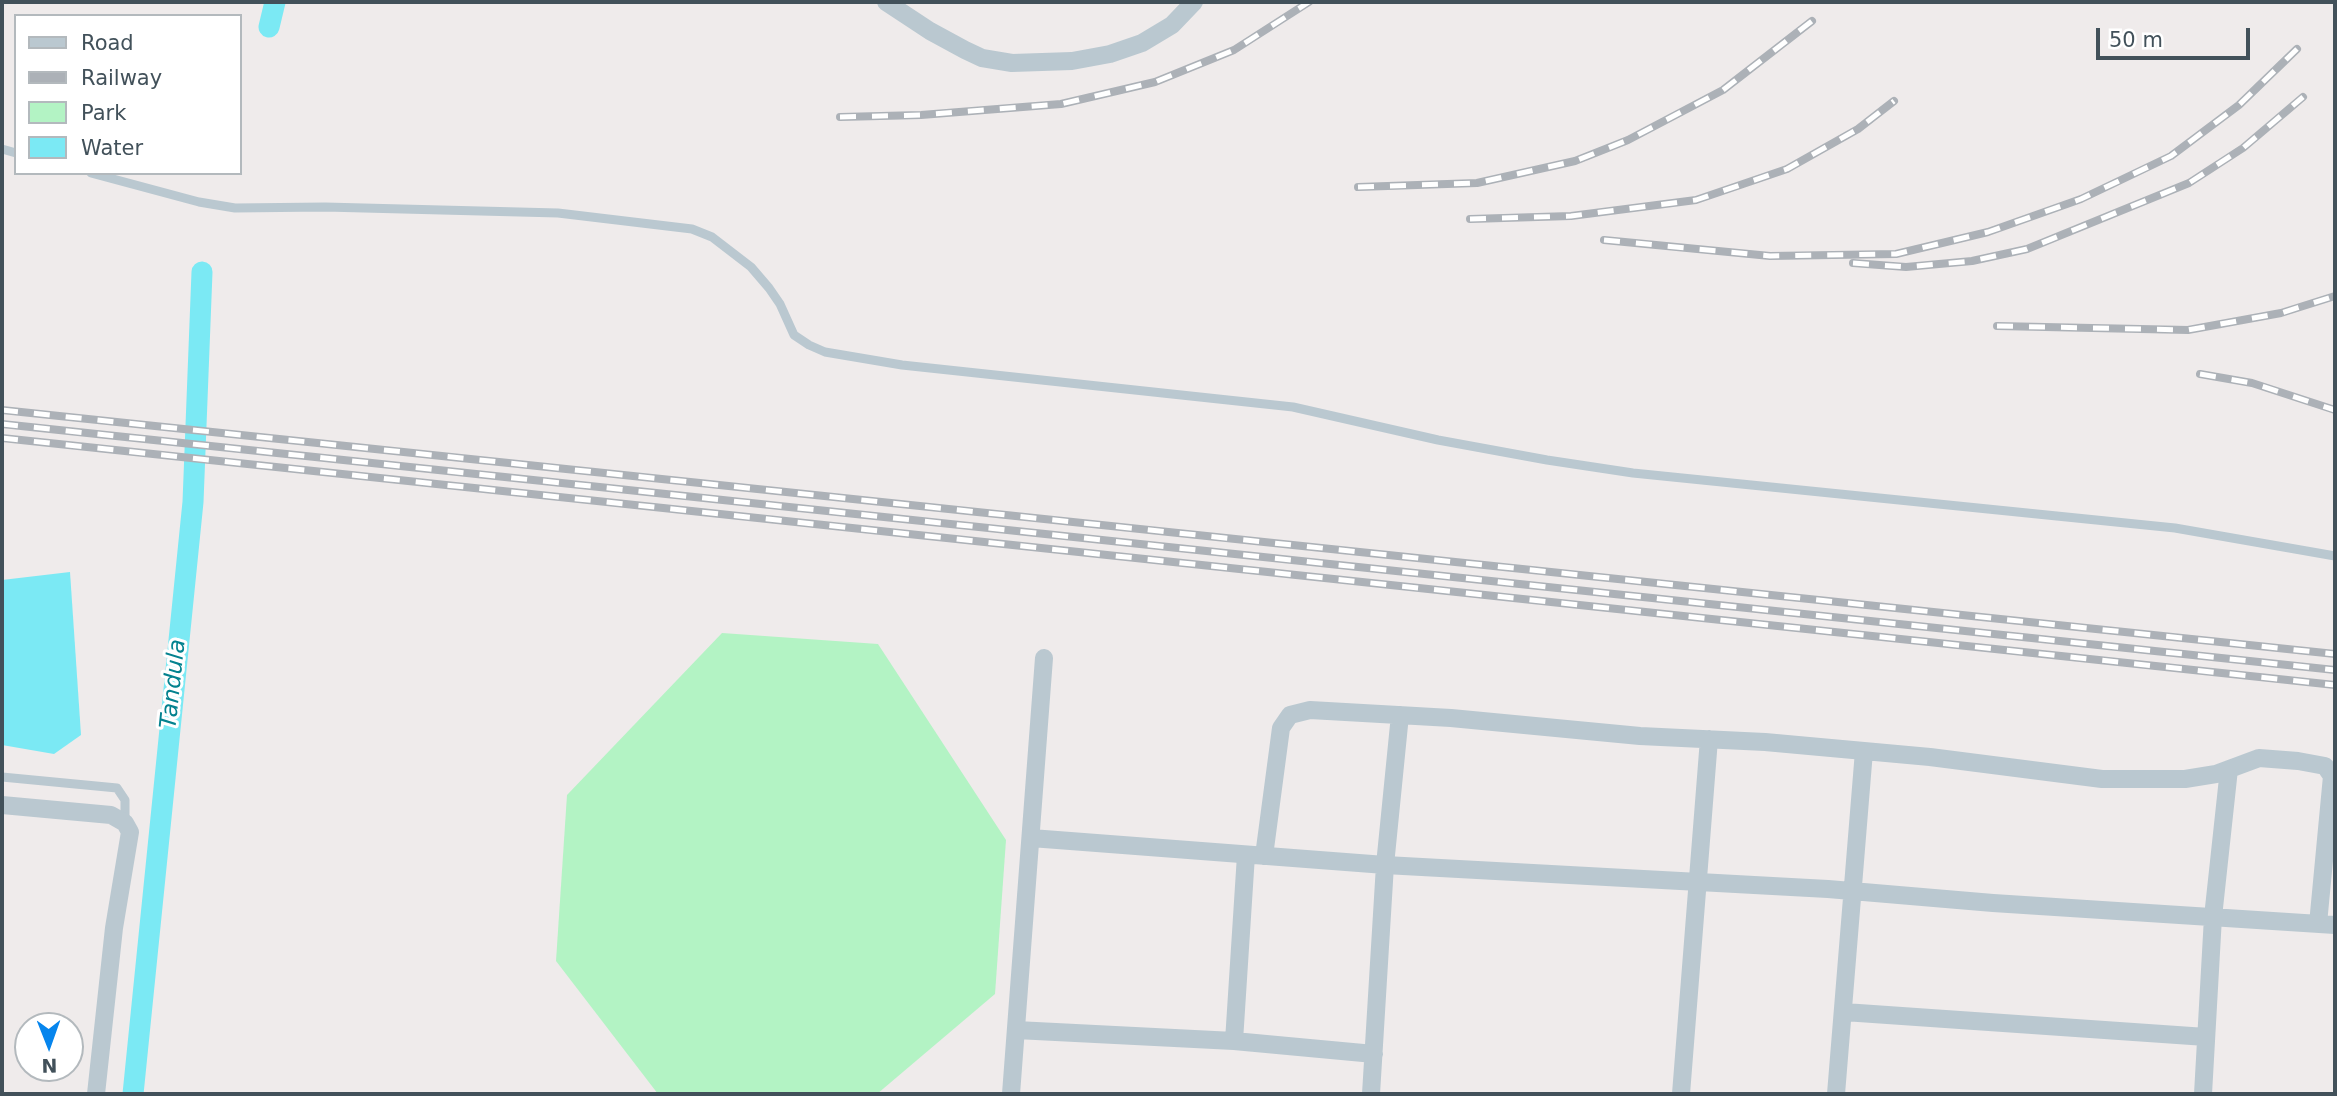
<!DOCTYPE html>
<html>
<head>
<meta charset="utf-8">
<style>
	body { margin:0 }
	#map { position:relative; width:2337px; height:1096px; overflow:hidden; background:#efebeb; font-family:"DejaVu Sans",sans-serif }
	canvas { display:block }
	.frame { position:absolute; inset:0; border:4px solid #42515a; pointer-events:none }
	.legend { position:absolute; left:14px; top:14px; width:228px; height:161px; box-sizing:border-box; background:#fff; border:2px solid #b3b9bd; margin:0; padding:9px 12px; list-style:none; font-size:21px; color:#42515a }
	.legend li { display:flex; align-items:center; gap:14px; height:35px }
	.legend b { width:35px; border:2px solid #b3b9bd }
	.north { position:absolute; left:14px; top:1012px; width:70px; height:70px; box-sizing:border-box; background:#fff; border:2px solid #b3b9bd; border-radius:50%; rotate:179deg; font-size:19px; font-weight:700; line-height:28px; text-align:center; color:#42515a }
	.north::after { content:''; display:block; margin:auto; width:24px; height:32px; background:#0685ed; clip-path:polygon(50% 0,100% 100%,50% 72%,0 100%) }
	.scale { position:absolute; left:2096px; top:28px; width:154px; height:32px; box-sizing:border-box; border:4px solid #42515a; border-top:0; padding-left:9px; font-size:21px; line-height:24px; white-space:nowrap; color:#42515a; -webkit-text-stroke:5px #fff; paint-order:stroke }
</style>
</head>
<body>
<div id="map">
<canvas width="2337" height="1096"></canvas>
<div class="frame"></div>
<ul class="legend">
<li><b style="height:9px;background:#bac8d0"></b>Road</li>
<li><b style="height:9px;background:#acb1b7"></b>Railway</li>
<li><b style="height:19px;background:#b3f3c4"></b>Park</li>
<li><b style="height:19px;background:#7be9f4"></b>Water</li>
</ul>
<div class="north">N</div>
<div class="scale">50 m</div>
</div>
<script>
const ctx = document.querySelector('canvas').getContext('2d');
ctx.lineJoin = 'round';
function fill(path, color) {
  ctx.fillStyle = color;
  ctx.fill(path, 'evenodd');
}
function toPath(rows) {
  const path = new Path2D();
  for (const r of rows) {
    path.moveTo(r[0], r[1]);
    for (let i = 2; i < r.length; i += 2) path.lineTo(r[i], r[i + 1]);
  }
  return path;
}
function trace(path, color, width, dash) {
  ctx.strokeStyle = color;
  ctx.lineWidth = width;
  ctx.lineCap = dash ? 'butt' : 'round';
  ctx.setLineDash(dash || []);
  ctx.stroke(path);
}
function drawText(font, color, halo, rows, align = 'center') {
  ctx.font = font + ' "DejaVu Sans",sans-serif';
  ctx.lineWidth = 6;
  ctx.setLineDash([]);
  ctx.textBaseline = 'middle';
  ctx.strokeStyle = halo;
  ctx.fillStyle = color;
  for (const [text, x, y, turn = 0] of rows) {
    ctx.save();
    ctx.translate(x, y);
    ctx.rotate((+turn || 0) * Math.PI / 180);
    ctx.textAlign = isNaN(turn) ? turn : align;
    if (halo) ctx.strokeText(text, 0, 0);
    ctx.fillText(text, 0, 0);
    ctx.restore();
  }
}
fill(toPath([
	[722,633,878,644,1006,840,995,994,877,1094,658,1094,556,961,567,795]
]), '#b3f3c4');
fill(toPath([
	[70,572,81,735,54,754,2,745,2,580]
]), '#7be9f4');
trace(toPath([
	[269,27,275,2],
	[133,1094,193,502,202,272]
]), '#7be9f4', 21);
trace(toPath([
	[2,149,16,153],
	[91,173,199,202,235,208,325,207,558,213,692,229,712,237,751,267,769,288,780,304,794,335,809,345,825,352,902,365,1293,407,1438,440,1547,460,1633,473,2175,528,2335,556],
	[2,777,117,788,125,800,125,823]
]), '#bac8d0', 9);
trace(toPath([
	[886,2,930,31,965,50,982,58,1012,63,1072,61,1110,54,1142,43,1172,25,1194,2],
	[2,805,111,815,125,823,130,832,114,928,96,1094],
	[1031,838,1385,865,1828,889,1993,903,2335,925],
	[1264,856,1281,728,1290,715,1310,710,1451,718,1640,736,1765,742,1930,757,2102,779,2185,779,2216,774,2259,758,2298,761,2325,766,2332,776,2318,924],
	[1844,1012,2206,1037],
	[1016,1030,1234,1041,1374,1054],
	[1234,1041,1246,855],
	[1011,1094,1044,658],
	[1371,1094,1385,865,1400,715],
	[1681,1094,1709,739],
	[1836,1094,1864,751],
	[2203,1094,2213,917,2229,769]
]), '#bac8d0', 18);
const rail = toPath([
	[840,117,921,115,1061,104,1155,82,1234,50,1309,2],
	[1358,187,1477,183,1575,161,1628,140,1723,90,1812,21],
	[1470,219,1571,216,1696,200,1787,169,1858,129,1894,101],
	[1604,240,1770,256,1896,254,1988,232,2081,199,2171,156,2239,105,2297,49],
	[1853,263,1906,267,1972,261,2027,249,2189,183,2243,148,2303,97],
	[1997,326,2188,330,2281,313,2335,296],
	[2200,374,2252,383,2335,410],
	[2,410,2335,654],
	[2,424,2335,670],
	[2,438,2335,685]
]);
trace(rail, '#acb1b7', 8);
trace(rail, '#fff', 5, [16]);
drawText('italic 23px', '#03828f', '#fff', [
	["Tandula",174,684,-84]
]);
</script>
</body>
</html>
